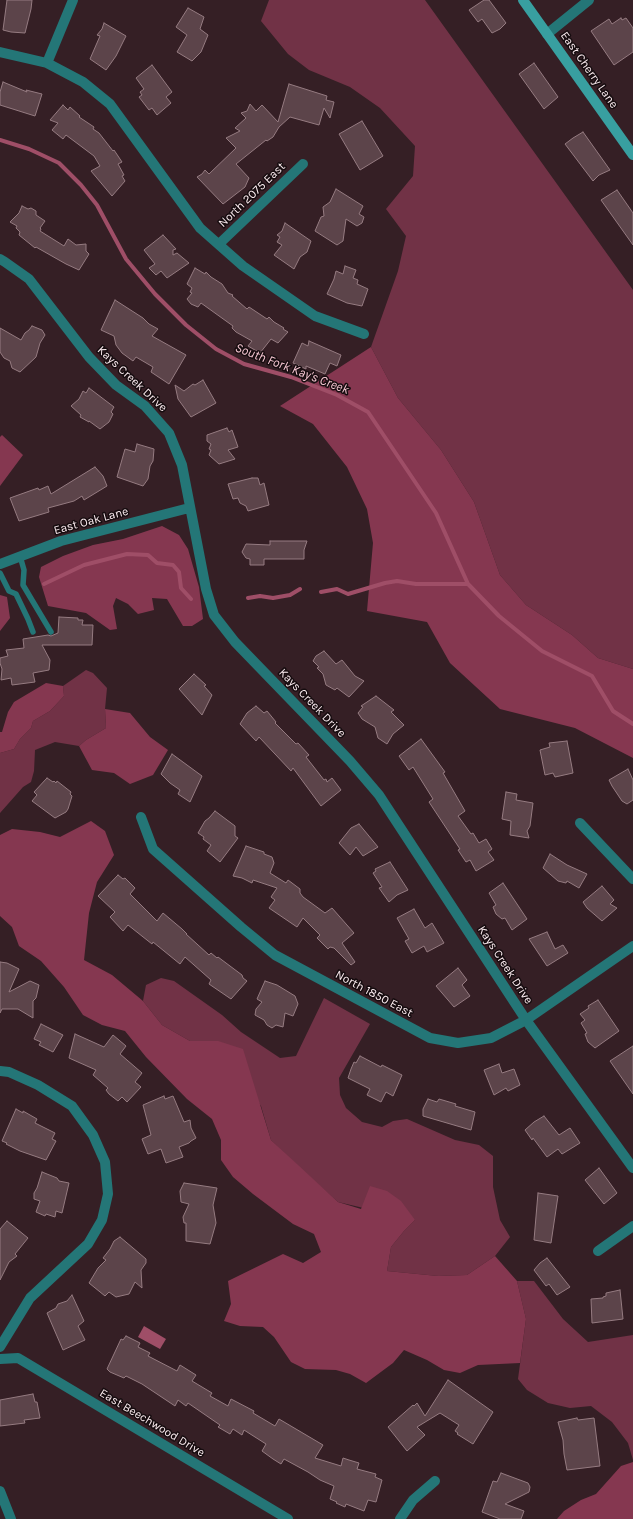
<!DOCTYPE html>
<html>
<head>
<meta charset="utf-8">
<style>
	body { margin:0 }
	canvas { display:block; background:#351f25 }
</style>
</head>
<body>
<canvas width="633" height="1519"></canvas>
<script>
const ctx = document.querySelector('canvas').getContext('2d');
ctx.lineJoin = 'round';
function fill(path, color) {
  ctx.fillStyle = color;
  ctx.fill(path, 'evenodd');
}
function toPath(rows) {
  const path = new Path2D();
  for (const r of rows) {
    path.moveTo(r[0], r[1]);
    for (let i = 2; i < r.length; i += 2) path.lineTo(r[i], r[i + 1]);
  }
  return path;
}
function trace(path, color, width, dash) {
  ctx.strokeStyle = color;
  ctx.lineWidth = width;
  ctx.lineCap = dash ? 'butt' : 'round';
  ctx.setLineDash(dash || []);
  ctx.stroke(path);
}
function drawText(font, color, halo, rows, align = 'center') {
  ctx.font = font + ' Karla,sans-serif';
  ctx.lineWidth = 3;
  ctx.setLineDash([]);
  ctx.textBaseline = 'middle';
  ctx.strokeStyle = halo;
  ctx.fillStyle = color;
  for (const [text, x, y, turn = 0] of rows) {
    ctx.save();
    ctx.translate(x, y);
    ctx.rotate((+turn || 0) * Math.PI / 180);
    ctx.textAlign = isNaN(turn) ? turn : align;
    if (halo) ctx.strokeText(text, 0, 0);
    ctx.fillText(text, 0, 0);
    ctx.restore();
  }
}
fill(toPath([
	[269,0,425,0,633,290,633,669,598,658,572,635,526,605,500,575,474,502,441,450,398,398,371,347,398,271,406,236,386,209,413,176,415,146,380,108,350,87,309,70,288,54,261,21],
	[86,670,93,673,107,688,105,709,106,728,86,740,79,746,55,742,35,750,34,771,31,782,23,787,0,813,0,753,14,749,20,739,31,728,33,721,50,711,64,696,63,686],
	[161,978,174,981,222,1015,241,1032,280,1058,296,1056,324,998,370,1024,339,1078,340,1095,346,1108,362,1122,382,1127,393,1121,407,1119,455,1140,479,1145,493,1156,493,1187,500,1220,510,1237,495,1256,467,1275,438,1276,387,1271,391,1247,404,1231,415,1220,338,1202,301,1169,271,1140,261,1106,218,1042,190,1041,162,1025,143,1001,146,985],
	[517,1281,534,1281,563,1319,588,1342,633,1335,633,1460,628,1443,612,1422,591,1406,570,1408,548,1403,527,1390,518,1379,526,1319]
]), '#713246');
fill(toPath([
	[371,347,398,398,441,450,474,502,500,575,526,605,572,635,598,658,633,669,633,758,575,728,500,709,450,663,427,622,367,611,373,543,367,509,347,467,313,424,280,406],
	[2,435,23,455,0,486,0,437],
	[162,526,179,535,188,549,199,587,203,619,192,626,183,626,167,599,152,598,154,610,138,614,128,604,116,598,113,606,117,629,110,630,86,613,48,606,39,577,41,567,63,556,93,545,123,539],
	[0,595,7,597,10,618,0,631],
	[46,683,63,686,64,696,50,711,33,721,31,728,20,739,14,749,0,753,0,732,2,732,8,712,14,702],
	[105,709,130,713,150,737,168,750,153,775,130,784,114,773,92,770,79,746,86,740,106,728],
	[91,821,105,831,114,855,97,882,89,913,84,960,112,975,143,1001,162,1025,190,1041,218,1041,243,1049,271,1140,338,1202,361,1209,370,1186,387,1191,401,1201,415,1220,404,1231,391,1247,387,1271,438,1276,467,1275,495,1256,517,1281,526,1319,520,1363,478,1365,460,1373,444,1370,427,1360,404,1350,393,1363,366,1383,350,1374,336,1370,305,1369,291,1362,274,1337,263,1327,240,1326,224,1321,231,1304,228,1281,283,1254,303,1263,321,1252,314,1234,293,1224,253,1194,233,1177,221,1160,221,1140,212,1119,187,1099,146,1057,125,1031,102,1025,83,1015,64,987,41,961,19,946,12,927,0,916,0,835,12,829,40,832,60,837],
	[633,1462,633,1519,557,1519,564,1511,581,1500,596,1494,621,1466]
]), '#853750');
fill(toPath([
	[144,1326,166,1339,160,1349,138,1337]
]), '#9f4e67');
trace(toPath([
	[0,140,29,149,59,163,81,185,97,205,126,259,155,294,186,325,216,349,244,364,291,377,337,395,368,412,436,513,468,584,499,616,542,651,592,676,613,711,633,724],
	[44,584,84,565,127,554,148,555,157,563,173,565,179,572,181,588,191,599],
	[321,592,337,589,348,594,385,583,397,581,416,584,468,584],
	[248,598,260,596,273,598,290,595,300,589]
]), '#9f4e67', 4);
const building = toPath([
	[7,0,32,0,31,9,25,33,11,32,3,30,7,0],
	[484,0,489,0,506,23,500,29,492,33,482,19,478,22,469,10,484,0],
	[188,8,204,17,200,29,208,35,201,52,192,61,177,52,187,35,176,27,188,8],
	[621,18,622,20,626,18,633,28,633,52,614,65,591,31,609,19,612,24,621,18],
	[104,23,126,36,116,56,106,70,90,59,100,36,97,35,102,29,104,23],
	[534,63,558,97,544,109,519,74,534,63],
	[152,65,172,92,166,97,171,103,157,115,152,108,149,110,139,97,142,95,140,92,144,89,136,78,152,65],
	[3,82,27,92,26,90,42,94,35,116,0,105,0,92,3,82],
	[289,84,327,96,326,100,334,102,330,118,324,108,319,125,290,117,279,127,273,137,267,141,266,140,236,164,249,178,245,187,223,204,197,177,202,174,205,170,209,174,236,148,226,138,240,131,235,128,246,118,241,113,247,111,250,104,256,111,262,105,278,122,289,84],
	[63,105,68,110,70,107,80,116,79,117,94,127,93,129,99,133,113,151,114,150,122,162,118,164,124,175,122,176,125,181,112,196,91,171,100,166,94,156,66,135,63,139,52,130,58,123,50,120,63,105],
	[362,121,383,156,360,170,339,134,362,121],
	[583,132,610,170,599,175,593,181,565,144,573,138,583,132],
	[336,189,363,206,359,214,364,217,362,223,357,226,346,219,343,241,337,245,315,231,321,217,324,216,323,207,330,202,336,189],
	[617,190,633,213,633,245,601,200,617,190],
	[22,206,28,209,31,208,36,211,36,215,45,221,40,228,41,229,40,231,64,246,68,239,76,245,86,244,86,251,89,254,79,270,66,264,36,247,35,248,19,235,20,232,16,228,17,226,10,222,19,213,22,206],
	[285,223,311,241,307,252,300,257,294,269,274,255,282,245,277,242,280,237,277,235,282,231,285,223],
	[163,235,176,249,173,250,173,255,177,253,189,263,167,278,161,271,156,275,149,268,155,264,144,250,163,235],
	[345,266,356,270,353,278,358,280,357,284,368,289,362,306,347,303,327,294,334,279,336,271,343,274,345,266],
	[195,268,205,274,206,272,211,277,222,284,228,293,233,295,232,296,247,309,249,307,267,319,269,317,274,322,284,328,283,329,288,332,278,343,271,339,260,353,248,346,252,341,236,332,232,328,233,326,201,303,198,307,191,304,187,299,192,293,190,292,192,288,187,284,195,268],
	[115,300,143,318,149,324,158,329,152,336,186,355,169,384,151,372,153,367,136,357,133,361,122,353,116,345,114,336,101,330,115,300],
	[32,326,42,330,45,335,40,343,36,357,20,372,12,368,10,361,4,358,0,352,0,328,21,340,25,333,29,330,32,326],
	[309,341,341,355,337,366,330,363,325,374,306,366,306,369,293,363,302,343,308,346,309,341],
	[203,380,216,403,191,417,178,399,175,385,184,391,193,384,195,385,203,380],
	[89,388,114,407,111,412,113,414,109,422,100,429,89,421,89,422,80,417,81,415,71,406,79,399,83,391,86,393,89,388],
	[227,428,229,432,232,430,238,447,228,450,235,459,219,464,209,455,211,450,209,449,211,444,207,441,207,435,227,428],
	[137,444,154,449,153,461,150,466,148,479,143,486,117,477,125,449,135,452,137,444],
	[95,467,103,476,107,486,84,500,82,496,74,501,48,508,49,512,19,521,10,498,38,488,39,490,48,486,51,494,95,467],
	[252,478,258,478,260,485,264,483,269,505,248,511,246,506,240,503,238,498,233,499,228,484,252,478],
	[270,541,307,541,304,550,304,559,264,559,264,565,250,565,250,559,246,558,242,552,246,544,270,545,270,541],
	[59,617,78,618,78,620,83,620,82,625,93,625,92,645,42,645,50,660,49,670,33,673,35,682,12,685,11,678,1,680,2,669,0,663,0,658,8,656,6,650,24,648,23,639,48,635,51,636,58,633,59,617],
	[324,651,336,664,342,660,355,676,364,681,349,697,337,688,335,690,326,685,323,674,317,668,319,667,313,661,316,656,324,651],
	[194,674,206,685,204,686,212,695,202,715,179,689,194,674],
	[376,696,394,710,391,712,404,725,393,734,387,744,378,738,375,727,362,719,358,713,363,707,361,706,376,696],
	[256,706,264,713,267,711,276,722,275,723,296,744,298,743,309,755,306,757,324,780,326,779,327,782,332,778,341,790,321,806,293,768,291,771,259,737,256,741,240,724,247,713,256,706],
	[421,739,445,772,443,773,465,811,458,816,471,834,473,833,479,843,486,839,492,849,488,852,494,860,476,871,470,860,466,862,458,850,460,849,429,802,433,799,413,767,409,770,399,756,421,739],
	[567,741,573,773,555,777,553,773,545,775,540,750,550,747,549,743,567,741],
	[172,754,202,776,190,802,178,794,180,790,170,783,161,774,172,754],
	[628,769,633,780,633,800,627,804,622,801,612,786,609,780,628,769],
	[47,778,53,782,54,781,56,783,57,781,71,792,70,794,72,796,68,809,66,812,55,818,32,801,37,795,34,792,47,778],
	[506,792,517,794,516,800,533,803,530,826,527,831,529,838,510,835,511,821,502,819,506,792],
	[215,811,235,826,235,836,238,838,220,862,207,851,211,845,203,839,204,837,198,833,205,821,209,818,215,811],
	[359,824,378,847,363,856,356,847,350,855,339,843,351,828,359,824],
	[246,846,264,852,264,854,272,857,274,863,270,873,286,883,288,880,300,889,300,893,303,897,325,913,332,908,354,933,342,943,355,962,351,965,334,948,330,947,328,949,317,938,320,935,303,918,297,927,269,908,275,900,271,897,277,888,253,880,252,883,242,878,233,876,246,846],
	[550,854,567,865,587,874,579,888,567,881,566,883,558,881,543,868,550,854],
	[390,862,408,890,397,895,389,902,379,888,382,887,373,873,376,871,375,869,390,862],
	[118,875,123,879,125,878,135,888,130,894,157,921,163,913,182,929,187,934,186,934,209,955,211,953,217,958,218,957,242,975,243,978,247,981,231,999,209,984,211,980,185,957,180,964,153,942,152,944,128,925,123,931,110,917,115,912,98,896,118,875],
	[503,883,527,919,512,930,505,918,502,919,496,914,493,907,496,905,489,893,503,883],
	[602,886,614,900,610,904,617,908,602,921,587,908,583,902,602,886],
	[414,909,425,928,432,923,444,943,427,952,424,946,412,953,405,941,409,939,397,918,414,909],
	[547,932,555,949,563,945,568,953,547,966,529,939,547,932],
	[0,962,7,963,19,969,9,992,30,981,39,985,36,998,33,1001,33,1018,18,1009,2,1009,0,1013,0,962],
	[458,968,467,980,462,985,470,996,454,1007,436,986,458,968],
	[265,981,277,985,295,996,298,1004,293,1016,285,1013,283,1027,276,1025,272,1028,267,1025,264,1020,255,1015,256,1009,262,1002,257,999,265,981],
	[598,1000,619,1031,595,1048,588,1042,585,1034,587,1033,581,1023,585,1020,580,1014,589,1008,588,1006,598,1000],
	[41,1024,63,1035,53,1052,39,1045,41,1042,34,1039,41,1024],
	[75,1034,104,1047,113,1035,126,1046,120,1054,142,1073,135,1082,141,1087,127,1102,122,1097,118,1101,109,1094,106,1090,108,1088,93,1075,96,1070,69,1058,75,1034],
	[633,1046,633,1094,610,1061,633,1046],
	[360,1056,381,1067,382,1065,402,1075,393,1096,386,1092,381,1102,367,1095,370,1089,348,1078,351,1069,354,1062,356,1063,360,1056],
	[499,1064,502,1073,514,1069,520,1085,508,1091,506,1088,494,1095,484,1070,499,1064],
	[164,1096,165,1099,173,1096,184,1122,190,1120,191,1128,196,1138,191,1141,189,1143,179,1147,183,1157,166,1163,161,1149,148,1154,142,1139,151,1135,143,1105,164,1096],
	[428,1099,437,1102,439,1099,456,1104,455,1106,475,1112,471,1130,423,1116,423,1109,428,1099],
	[16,1109,23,1113,23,1111,37,1119,35,1123,55,1133,52,1139,56,1141,46,1160,20,1151,6,1144,7,1143,2,1141,16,1109],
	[544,1116,559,1135,570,1128,580,1143,562,1154,558,1149,547,1157,533,1138,532,1140,525,1130,534,1122,544,1116],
	[599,1168,617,1193,604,1204,585,1180,599,1168],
	[42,1172,57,1178,59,1181,69,1183,62,1213,56,1211,55,1217,46,1214,45,1216,36,1212,40,1201,34,1199,34,1193,37,1188,42,1172],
	[184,1183,217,1188,213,1205,216,1223,210,1244,186,1241,186,1223,184,1223,183,1217,189,1204,181,1202,180,1191,184,1183],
	[538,1193,558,1196,551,1243,534,1240,538,1193],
	[7,1221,28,1238,15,1254,17,1256,9,1262,0,1280,0,1229,7,1221],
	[120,1237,146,1259,146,1263,141,1270,142,1288,135,1282,129,1294,116,1297,109,1292,105,1296,89,1283,98,1268,106,1260,103,1258,110,1249,114,1241,120,1237],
	[547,1258,570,1287,557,1295,549,1284,546,1286,534,1270,540,1263,547,1258],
	[620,1290,623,1319,592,1323,591,1299,603,1298,603,1297,606,1296,606,1293,620,1290],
	[72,1295,84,1321,78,1326,85,1340,63,1350,47,1313,56,1308,58,1304,67,1301,72,1295],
	[126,1336,140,1343,138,1347,150,1353,148,1356,177,1371,180,1365,196,1375,192,1381,212,1393,210,1396,228,1406,231,1399,254,1411,253,1413,275,1426,279,1419,323,1445,315,1458,341,1466,343,1458,349,1460,359,1463,357,1469,376,1474,375,1477,382,1480,376,1502,368,1500,364,1511,346,1504,345,1507,336,1503,337,1502,330,1499,334,1486,320,1480,308,1472,284,1459,281,1464,273,1459,262,1451,266,1444,244,1430,242,1435,233,1429,230,1434,218,1427,220,1425,188,1403,186,1406,178,1400,175,1406,142,1384,126,1376,124,1378,110,1372,107,1369,121,1339,123,1340,126,1336],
	[448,1380,493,1412,473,1444,457,1434,458,1433,455,1431,459,1425,440,1413,417,1427,425,1435,407,1451,388,1427,413,1405,414,1406,417,1403,425,1416,448,1380],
	[33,1394,35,1402,37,1402,40,1418,24,1420,25,1423,0,1426,0,1400,33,1394],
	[577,1418,578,1420,594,1418,600,1466,567,1470,564,1454,563,1440,558,1422,577,1418],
	[501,1473,528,1483,530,1487,529,1492,505,1504,524,1511,521,1519,500,1519,482,1512,493,1481,497,1482,501,1473]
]);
fill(building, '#5c444a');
trace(building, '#957b81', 1);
trace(toPath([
	[20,556,24,570,23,585,51,632],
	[0,573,9,591,16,594,28,619,33,632]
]), '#247677', 5.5);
trace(toPath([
	[547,34,589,0],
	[0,52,47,63,83,82,110,104,200,228,243,266,315,316,364,334],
	[47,63,73,0],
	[219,244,303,164],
	[0,259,5,262,29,279,89,357,116,385,145,406,169,433,182,465,206,589,214,615,235,642,350,761,379,795,526,1020,633,1168],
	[0,564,61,541,189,508],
	[141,817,153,849,241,927,275,955,430,1038,458,1043,491,1038,526,1020,633,946],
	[580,823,633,879],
	[0,1071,9,1072,38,1085,72,1106,93,1135,105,1162,108,1194,102,1220,88,1244,30,1298,0,1347],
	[598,1251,633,1226],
	[0,1359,18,1358,288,1519],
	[0,1491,11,1519],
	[400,1519,413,1500,435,1481]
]), '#247677', 10);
trace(toPath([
	[523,0,633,155]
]), '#389fa0', 10);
drawText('12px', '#fcecf0', '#160c0f', [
	["East Cherry Lane",589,70,55],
	["North 2075 East",252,195,-44],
	["Kays Creek Drive",132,379,43],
	["East Oak Lane",91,521,-15],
	["Kays Creek Drive",312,703,46],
	["Kays Creek Drive",505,965,57],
	["North 1850 East",374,994,28],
	["East Beechwood Drive",152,1423,31]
]);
drawText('italic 13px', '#f9c9d5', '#160c0f', [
	["South Fork Kay's Creek",292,369,21]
]);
</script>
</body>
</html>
